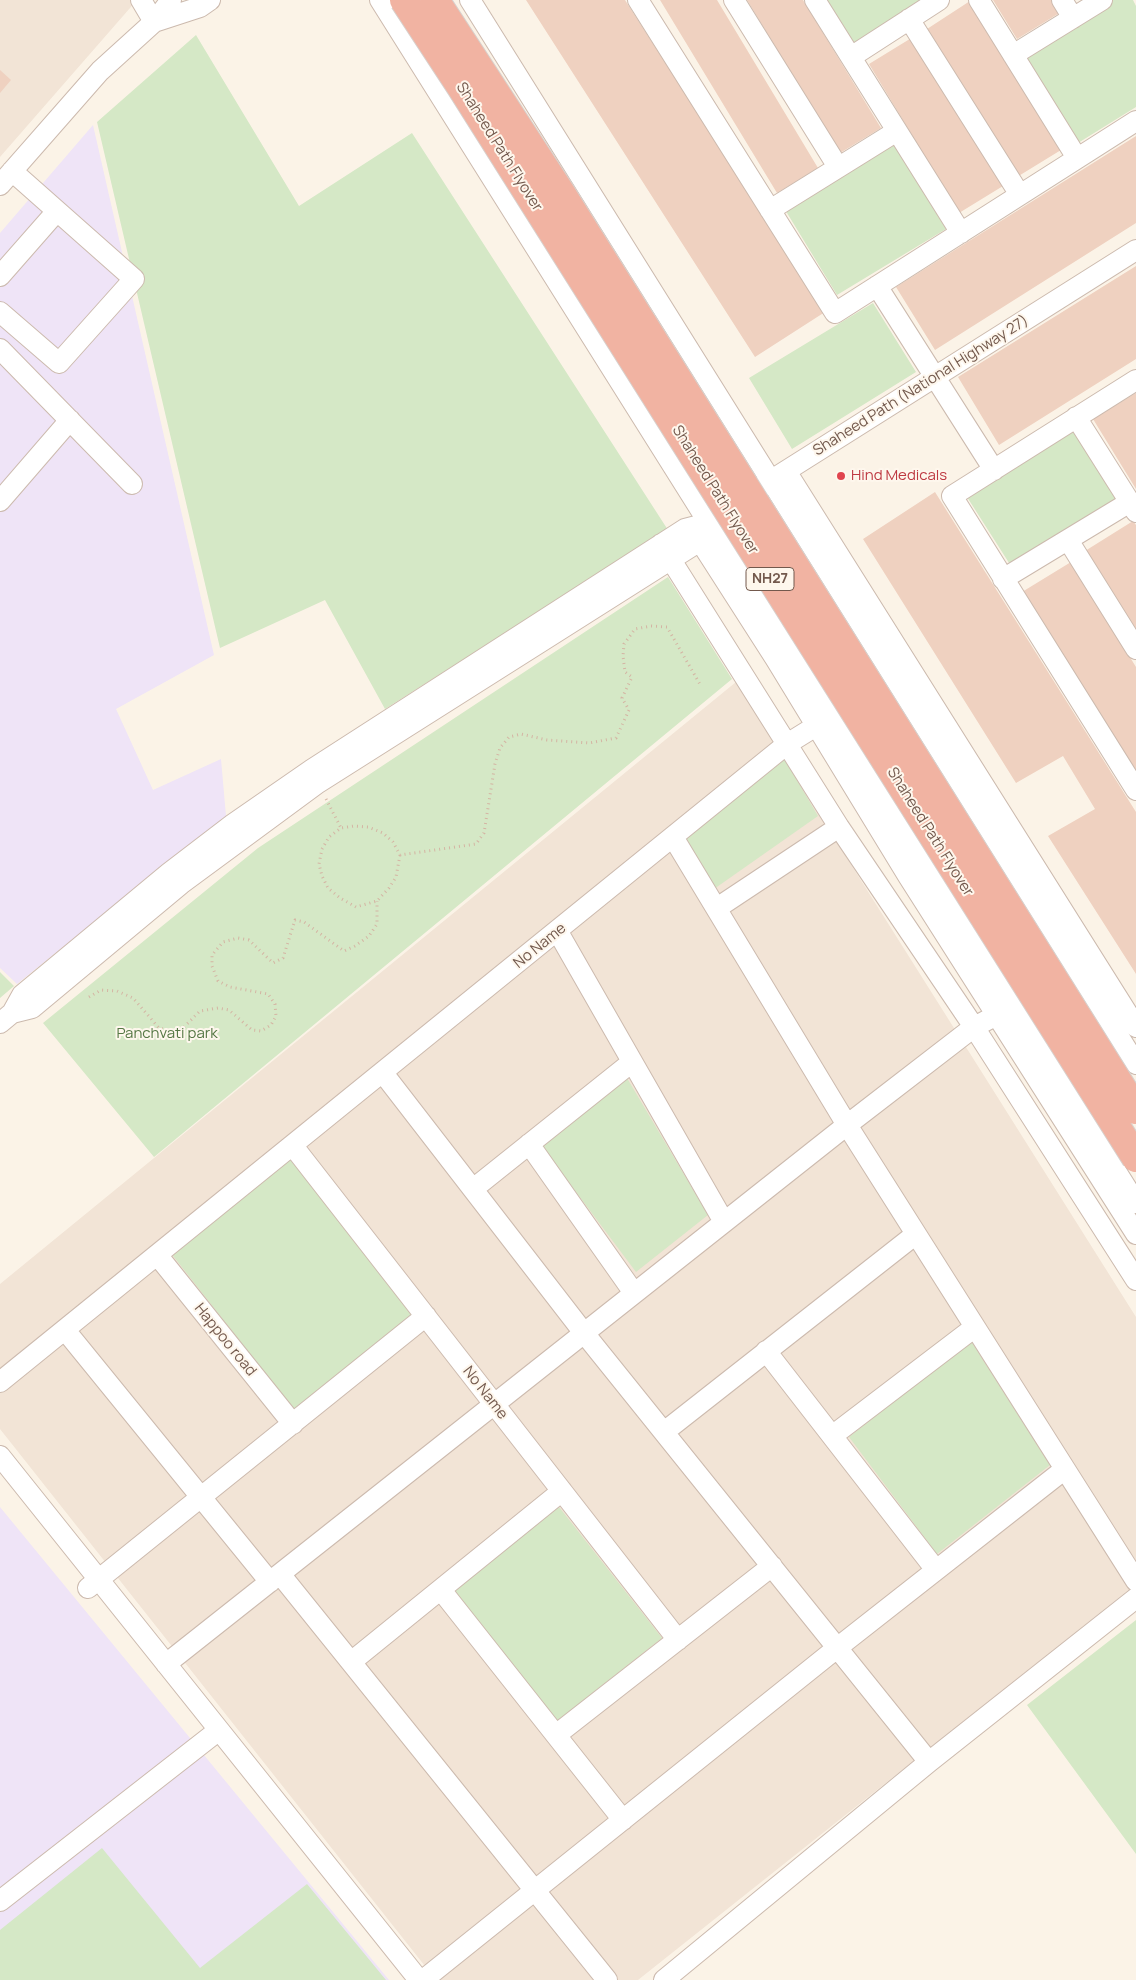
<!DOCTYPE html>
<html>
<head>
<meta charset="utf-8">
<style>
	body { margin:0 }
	canvas { display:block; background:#fbf3e7 }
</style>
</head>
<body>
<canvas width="1136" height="1980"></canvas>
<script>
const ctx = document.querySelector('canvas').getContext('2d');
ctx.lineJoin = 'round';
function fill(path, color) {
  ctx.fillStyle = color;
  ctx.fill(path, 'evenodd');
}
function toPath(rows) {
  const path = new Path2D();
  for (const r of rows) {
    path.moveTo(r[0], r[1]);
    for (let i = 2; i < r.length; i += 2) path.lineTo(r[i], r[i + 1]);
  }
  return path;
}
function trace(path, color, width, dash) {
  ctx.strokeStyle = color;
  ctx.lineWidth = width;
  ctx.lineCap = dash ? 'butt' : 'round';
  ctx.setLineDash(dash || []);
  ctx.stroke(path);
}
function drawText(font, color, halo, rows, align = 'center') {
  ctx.font = font + ' Manrope,sans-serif';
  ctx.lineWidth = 4;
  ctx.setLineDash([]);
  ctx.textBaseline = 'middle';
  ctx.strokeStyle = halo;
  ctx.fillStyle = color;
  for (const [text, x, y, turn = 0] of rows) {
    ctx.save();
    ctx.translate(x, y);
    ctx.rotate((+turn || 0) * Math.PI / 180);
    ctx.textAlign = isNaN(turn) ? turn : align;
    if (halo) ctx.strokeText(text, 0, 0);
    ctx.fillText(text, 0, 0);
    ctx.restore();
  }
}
fill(toPath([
	[0,0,137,0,0,157],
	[736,682,1136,1317,1136,1584,638,1980,436,1980,0,1429,0,1284]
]), '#f2e4d6');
fill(toPath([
	[93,125,214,655,116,709,153,790,221,759,226,816,17,984,0,968,0,233],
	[0,1507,389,1980,0,1980]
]), '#efe4f7');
fill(toPath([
	[823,0,924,0,852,46],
	[1113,0,1133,0,1136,6,1136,107,1078,143,1024,55],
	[196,35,299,206,412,133,668,530,385,709,325,600,220,648,97,122],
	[893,142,946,229,837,295,784,208],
	[873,303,916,372,792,449,749,378],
	[1074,431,1117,500,1011,566,967,497],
	[668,577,732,679,154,1157,43,1023,258,848],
	[784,758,818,816,714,889,685,839],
	[0,972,14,986,0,998],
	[627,1078,708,1215,636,1272,540,1144],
	[292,1156,415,1314,294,1410,170,1252],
	[971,1341,1050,1465,937,1554,849,1437],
	[559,1507,662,1638,557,1721,454,1590],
	[1136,1620,1136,1854,1027,1705],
	[102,1848,200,1968,307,1884,386,1980,0,1980,0,1930]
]), '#d5e8c6');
fill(toPath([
	[526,0,625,0,825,312,755,357],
	[660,0,717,0,818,168,777,193],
	[747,0,803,0,881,128,840,153],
	[993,0,1053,0,1061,12,1017,39],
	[970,1,1061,150,1017,177,927,29],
	[913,37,1003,186,959,213,869,64],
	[0,70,11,80,0,93],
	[1136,136,1136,223,935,350,896,287],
	[1136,266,1136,359,999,445,958,377],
	[1136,393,1136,489,1093,419],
	[935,492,1136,812,1136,974,1048,836,1095,809,1063,756,1016,783,863,539],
	[1133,521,1136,525,1136,633,1085,551],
	[1071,562,1136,667,1136,775,1022,592]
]), '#efd1c0');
const minor = toPath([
	[141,0,154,22],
	[380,0,1136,1203],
	[470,0,1136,1064],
	[638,0,835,313,1136,121],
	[734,0,838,167],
	[815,0,961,233],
	[979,0,1077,158],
	[1062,0,1073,18],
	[909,19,1020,195],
	[154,22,200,7,210,0],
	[1013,55,1102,0],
	[851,57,939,0],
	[0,185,100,71,154,22,171,0],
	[770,210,897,131],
	[0,276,57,211],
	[877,286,994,470],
	[0,312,59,363,134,279,12,171],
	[0,349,132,484],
	[1136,380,952,496,1136,790],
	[1076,417,1136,512],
	[786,471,1136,1027],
	[0,501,70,420],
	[1068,540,1136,649],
	[700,541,775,658,908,876,1136,1234],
	[661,544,839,827,974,1027,1136,1280],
	[1003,579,1130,502],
	[673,837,847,1125,1136,1581],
	[717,908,839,827],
	[558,932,724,1222],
	[12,1013,32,1008,181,884,318,783,700,541,708,523],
	[0,1023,12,1013,22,995,169,873,233,824,311,770,685,529,708,523,770,481,1136,250],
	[383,1073,584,1333,929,1762],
	[529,1144,634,1293],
	[293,1146,678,1640],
	[473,1189,632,1062],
	[158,1256,293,1424],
	[65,1330,270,1582],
	[766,1351,936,1570],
	[0,1382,787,744,816,726],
	[664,1432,916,1234],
	[832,1436,975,1327],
	[0,1456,419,1980],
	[280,1574,607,1980],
	[88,1588,426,1316],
	[441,1590,623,1820],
	[351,1662,562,1491],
	[166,1664,847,1125,974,1027,997,1015],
	[556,1735,772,1566],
	[0,1901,219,1730],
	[423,1980,837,1648,1065,1469],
	[664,1980,929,1762,1136,1598]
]);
trace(minor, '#ccbaae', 22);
trace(toPath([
	[326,799,341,828],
	[400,855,396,877,389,888,377,901,356,907,340,898,328,888,322,876,319,864,322,849,329,837,341,828,354,826,368,827,383,833,393,842,400,855,476,844,484,833,495,764,500,748,509,737,521,734,547,740,589,743,616,738,629,710,622,698,632,677,625,672,623,656,624,644,635,629,651,626,667,627,701,686],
	[89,997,101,990,117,991,133,998,159,1028,178,1033,200,1011,218,1008,229,1010,252,1030,261,1031,271,1025,276,1016,275,1004,268,994,230,987,218,981,212,966,212,955,223,942,238,938,249,940,273,963,283,958,295,920,304,922,344,951,355,946,369,936,377,924,377,901]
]), '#d4b4a3', 3, [1, 4]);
trace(minor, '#fff', 20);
const highwayBridge = toPath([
	[404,0,461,87,1136,1158],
	[435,0,561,193,1136,1110]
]);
trace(highwayBridge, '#d8d1cd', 30, []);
trace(highwayBridge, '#f1b3a2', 28);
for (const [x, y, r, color] of [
	[841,476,5,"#e0444e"]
]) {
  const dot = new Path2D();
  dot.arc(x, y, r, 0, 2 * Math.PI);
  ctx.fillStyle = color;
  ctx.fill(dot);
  trace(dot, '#fef7ed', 2);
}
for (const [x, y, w] of [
	[770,579,48]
]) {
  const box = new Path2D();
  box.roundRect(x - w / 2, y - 11.5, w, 23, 4);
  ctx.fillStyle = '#fef7ed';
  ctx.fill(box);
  trace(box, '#73594d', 1);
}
drawText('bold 14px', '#73594d', null, [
	["NH27",770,579]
]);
drawText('15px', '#73594d', '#fef7ed', [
	["Shaheed Path Flyover",499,147,58],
	["Shaheed Path (National Highway 27)",921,386,-32],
	["Shaheed Path Flyover",715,490,58],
	["Shaheed Path Flyover",930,832,58],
	["No Name",540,946,-39],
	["Happoo road",225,1340,51],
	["No Name",485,1393,52]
]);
drawText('15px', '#be3a42', '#fef7ed', [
	["Hind Medicals",851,476]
], 'left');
drawText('15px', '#567845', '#fef7ed', [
	["Panchvati park",167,1034]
]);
</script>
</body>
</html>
